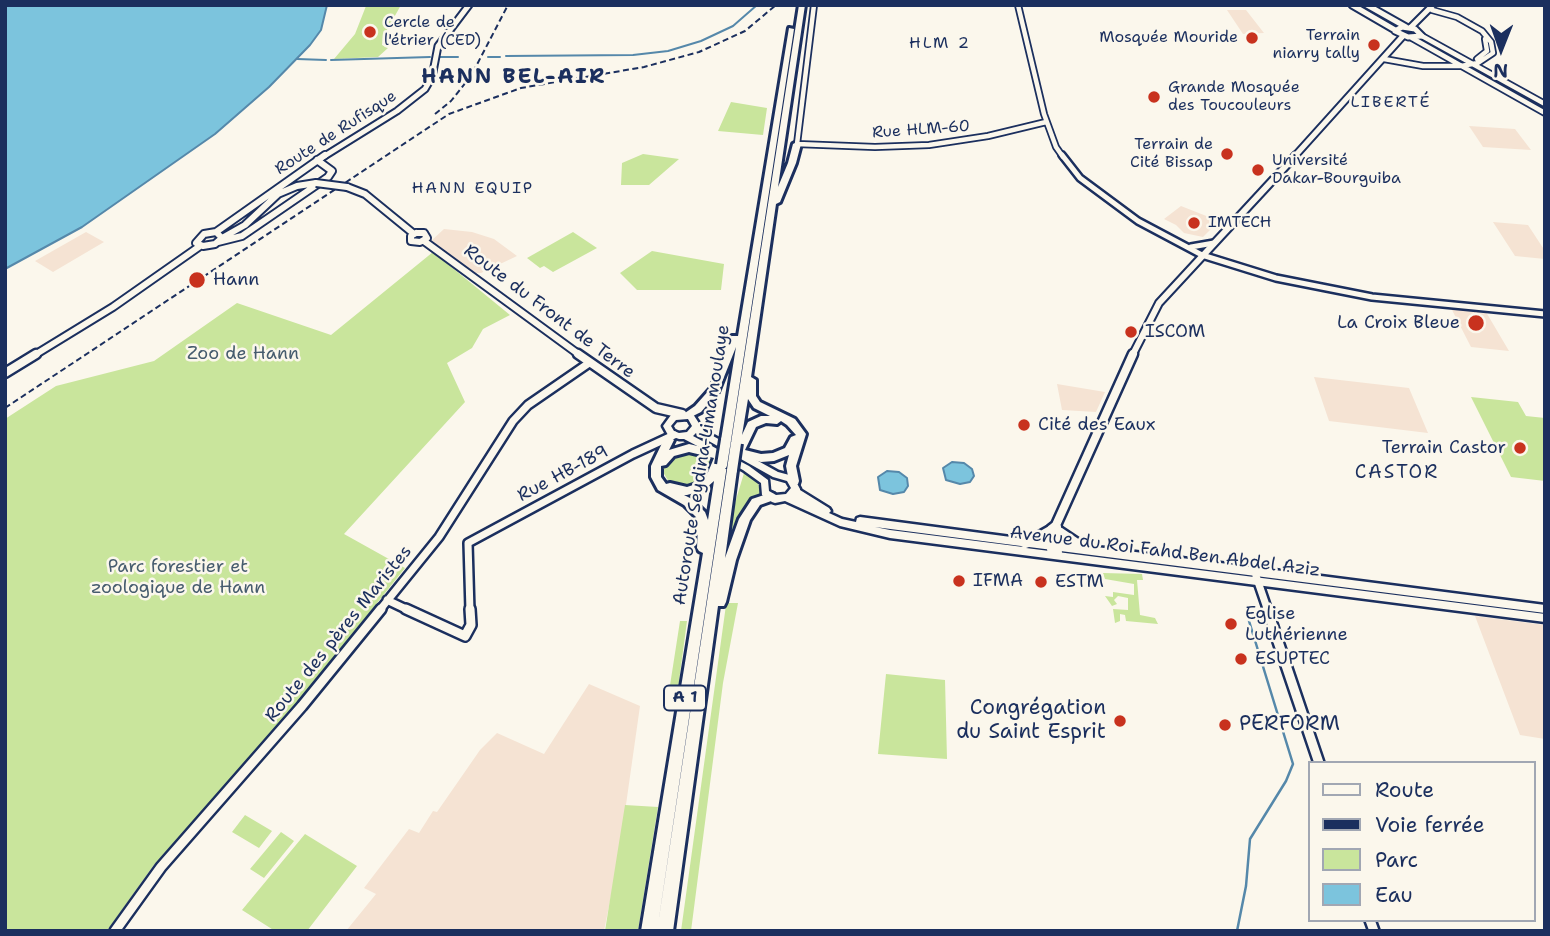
<!DOCTYPE html>
<html>
<head>
<meta charset="utf-8">
<style>
	body { margin:0 }
	#map { position:relative; width:1550px; height:936px; overflow:hidden; background:#fbf7ec; font-family:"Shantell Sans",sans-serif }
	canvas { display:block }
	.frame { position:absolute; inset:0; border:7px solid #1b2f5e; pointer-events:none }
	.legend { position:absolute; left:1308px; top:761px; width:228px; height:161px; box-sizing:border-box; background:#fbf7ec; border:2px solid #a1a7b3; margin:0; padding:9px 12px; list-style:none; font-size:21px; color:#1b2f5e }
	.legend li { display:flex; align-items:center; gap:14px; height:35px }
	.legend b { width:35px; border:2px solid #a1a7b3 }
	.north { position:absolute; left:1466px; top:14px; width:70px; height:70px; -webkit-text-stroke:5px #fbf7ec; paint-order:stroke; rotate:181deg; font-size:19px; font-weight:700; line-height:28px; text-align:center; color:#1b2f5e }
	.north::after { content:''; display:block; margin:auto; width:24px; height:32px; background:#1b2f5e; clip-path:polygon(50% 0,100% 100%,50% 72%,0 100%) }
</style>
</head>
<body>
<div id="map">
<canvas width="1550" height="936"></canvas>
<div class="frame"></div>
<ul class="legend">
<li><b style="height:9px;background:#fbf7ec"></b>Route</li>
<li><b style="height:9px;background:#1b2f5e"></b>Voie ferrée</li>
<li><b style="height:19px;background:#c9e59c"></b>Parc</li>
<li><b style="height:19px;background:#7cc4dd"></b>Eau</li>
</ul>
<div class="north">N</div>
</div>
<script>
const ctx = document.querySelector('canvas').getContext('2d');
ctx.lineJoin = 'round';
function fill(path, color) {
  ctx.fillStyle = color;
  ctx.fill(path, 'evenodd');
}
function toPath(rows) {
  const path = new Path2D();
  for (const r of rows) {
    path.moveTo(r[0], r[1]);
    for (let i = 2; i < r.length; i += 2) path.lineTo(r[i], r[i + 1]);
  }
  return path;
}
function trace(path, color, width, dash) {
  ctx.strokeStyle = color;
  ctx.lineWidth = width;
  ctx.lineCap = dash ? 'butt' : 'round';
  ctx.setLineDash(dash || []);
  ctx.stroke(path);
}
function drawText(font, color, halo, rows, align = 'center') {
  ctx.font = font + ' "Shantell Sans",sans-serif';
  ctx.lineWidth = 5;
  ctx.setLineDash([]);
  ctx.textBaseline = 'middle';
  ctx.strokeStyle = halo;
  ctx.fillStyle = color;
  for (const [text, x, y, turn = 0] of rows) {
    ctx.save();
    ctx.translate(x, y);
    ctx.rotate((+turn || 0) * Math.PI / 180);
    ctx.textAlign = isNaN(turn) ? turn : align;
    if (halo) ctx.strokeText(text, 0, 0);
    ctx.fillText(text, 0, 0);
    ctx.restore();
  }
}
fill(toPath([
	[1227,10,1246,10,1264,33,1243,34],
	[1469,126,1515,129,1531,150,1483,147],
	[1181,206,1219,221,1203,237,1184,233,1176,225,1164,219],
	[1493,222,1528,225,1545,251,1545,259,1515,256],
	[444,229,472,232,494,239,517,256,481,273,475,273,431,241],
	[86,232,104,242,53,272,35,261],
	[1451,308,1486,312,1509,351,1471,347],
	[1314,377,1409,388,1428,433,1329,421],
	[1057,384,1105,392,1096,412,1062,410],
	[1475,616,1545,625,1545,739,1520,735],
	[589,684,640,706,618,861,604,931,346,931,376,894,364,888,409,829,419,833,433,811,437,812,480,750,497,733,544,754]
]), '#f5e3d3');
fill(toPath([
	[401,5,383,37,382,45,388,48,378,57,334,59,355,34,366,6],
	[731,102,767,108,763,135,718,131],
	[643,154,679,159,649,185,621,185,622,163],
	[573,232,597,248,553,272,544,266,540,268,527,258],
	[652,251,724,264,721,290,637,290,620,273],
	[433,252,510,315,483,329,472,348,447,363,465,402,344,534,405,568,291,711,153,866,107,931,5,931,5,419,56,386,154,361,237,303,331,335],
	[1471,397,1518,402,1526,416,1545,418,1545,481,1511,477],
	[691,451,712,455,708,476,703,483,690,488,670,484,663,472,665,461,679,453],
	[744,473,758,482,760,493,749,504,727,556,735,503],
	[1103,573,1142,574,1143,580,1137,580,1140,615,1155,618,1158,624,1126,621,1125,615,1120,614,1120,621,1115,623,1113,609,1128,610,1128,598,1118,596,1114,600,1117,604,1112,606,1105,596,1113,597,1113,592,1134,595,1134,584,1105,579],
	[729,603,738,603,723,683,691,931,681,931,726,605],
	[680,621,687,621,675,711,666,711],
	[886,674,945,680,947,759,878,754],
	[625,805,658,807,638,931,605,931],
	[245,815,272,831,259,848,232,832],
	[281,832,294,841,264,878,250,869],
	[305,834,357,866,307,931,275,931,242,910]
]), '#c9e59c');
const water = toPath([
	[5,5,327,5,321,30,310,45,269,87,215,134,82,227,5,269,5,5],
	[952,462,964,463,972,469,974,476,970,482,960,484,946,480,943,468,952,462],
	[887,471,899,472,907,478,908,486,904,492,893,494,880,490,878,477,887,471]
]);
fill(water, '#7cc4dd');
trace(water, '#58a', 2);
trace(toPath([
	[506,56,633,55,668,51,701,41,733,26,757,5],
	[439,57,458,57],
	[488,57,500,57],
	[297,59,326,60],
	[331,60,430,57]
]), '#58a', 2);
trace(toPath([
	[1237,931,1246,886,1250,839,1286,781,1293,764,1249,621]
]), '#58a', 2.5);
const tertiaryFar3 = toPath([
	[814,5,797,144,875,147,929,145,988,136,1046,122],
	[1018,5,1044,114,1056,147,1063,157],
	[1422,36,1545,104],
	[1412,38,1545,113],
	[1384,59,1423,66,1461,66,1478,63,1493,53,1491,42,1482,31,1457,17,1432,10],
	[1477,59,1487,51,1485,39]
]);
const tertiaryFar2 = toPath([
	[1062,155,1080,178,1138,221,1202,255,1276,278,1372,297,1545,314],
	[1191,247,1214,243]
]);
const tertiaryFar1 = toPath([
	[1256,576,1268,611],
	[387,600,410,611],
	[379,611,439,537,513,421,528,405,589,363],
	[470,611,468,543,633,454,674,435]
]);
const tertiary = toPath([
	[406,609,465,636,471,625,470,609],
	[1267,609,1319,763],
	[1370,920,1374,931],
	[115,931,161,867,302,706,381,609]
]);
const secondaryFar2 = toPath([
	[1352,5,1395,30],
	[1367,5,1406,27],
	[1402,27,1415,29,1422,36,1408,37,1395,31,1402,27],
	[1410,28,1433,5],
	[323,157,397,111,425,89,432,77,438,46,469,5],
	[1294,157,1403,36]
]);
const secondaryFar1 = toPath([
	[347,187,365,194,414,234],
	[216,232,325,155],
	[216,232,222,238,215,244,203,246,196,243,204,234,216,232],
	[416,233,424,233,427,238,420,242,411,241,411,236,416,233],
	[222,238,245,225,278,194,297,186,316,183],
	[424,241,581,356],
	[218,242,242,236,328,177,332,171,317,160],
	[33,356,113,307,200,246],
	[1132,356,1159,303,1296,155]
]);
const secondary = toPath([
	[578,354,656,408,682,414],
	[5,373,36,354],
	[1057,527,1058,555],
	[1051,549,1051,529,1056,525,1133,354]
]);
const primary = toPath([
	[690,413,693,414,704,431,778,472,793,476,800,489,800,490,829,508,831,511,829,513,842,519,856,522,857,518,860,517,1026,539,1051,525,1054,526,1056,529,1059,527,1062,528,1089,546,1545,605,1545,613,1029,547,1026,548,1545,614,1545,622,890,538,840,526,785,501,775,503,772,502,762,495,761,483,743,470,684,439,679,439,668,435,663,426,671,415,690,413],
	[688,419,692,426,687,432,679,433,674,431,671,426,676,420,688,419],
	[696,433,698,435,773,477,787,481,791,488,786,494,776,495,769,491,768,480,749,466,693,436,696,433],
	[875,527,1021,546,1023,547,890,530,875,527],
	[1054,531,1056,534,1072,544,1040,540,1054,531]
]);
const motorway = toPath([
	[799,5,805,5,778,187,788,163,793,144,797,142,801,144,796,163,780,202,776,204,751,377,756,380,756,396,760,402,795,419,806,434,796,466,799,481,798,484,794,485,790,484,789,481,786,466,789,455,774,461,761,462,729,453,728,450,729,447,733,446,736,447,732,446,731,443,799,5],
	[748,399,754,408,770,416,761,416,748,422,742,435,748,399],
	[781,421,787,425,796,435,791,437,785,448,773,453,761,454,745,450,756,427,766,423,777,424,781,421],
	[789,28,794,29,731,440,726,444,721,440,736,347,718,392,701,412,687,419,682,415,695,406,711,388,730,338,732,336,738,336,789,28],
	[669,436,674,440,669,450,689,444,727,453,732,457,727,461,721,460,727,465,657,931,641,931,703,553,699,551,697,548,698,526,696,517,684,505,658,490,651,477,651,466,665,437,669,436],
	[689,452,714,458,706,477,696,484,687,487,670,483,666,484,661,477,661,466,666,465,674,456,689,452],
	[714,481,708,520,705,512,692,499,684,495,687,495,704,490,714,481],
	[732,466,736,467,737,470,725,558,739,519,752,499,770,493,774,494,775,497,774,500,760,505,750,520,736,560,726,602,724,606,718,606,673,931,657,931,727,470,728,467,732,466]
]);
trace(tertiaryFar3, '#1b2f5e', 8);
trace(tertiaryFar2, '#1b2f5e', 10);
trace(tertiaryFar1, '#1b2f5e', 12);
trace(tertiary, '#1b2f5e', 14);
trace(secondaryFar2, '#1b2f5e', 9);
trace(secondaryFar1, '#1b2f5e', 10);
trace(secondary, '#1b2f5e', 13);
trace(primary, '#1b2f5e', 5);
trace(motorway, '#1b2f5e', 6);
trace(tertiaryFar3, '#fbf7ec', 4.5);
trace(tertiaryFar2, '#fbf7ec', 5);
trace(tertiaryFar1, '#fbf7ec', 7);
trace(tertiary, '#fbf7ec', 9);
trace(secondaryFar2, '#fbf7ec', 5);
trace(secondaryFar1, '#fbf7ec', 6);
trace(secondary, '#fbf7ec', 8);
fill(primary, '#fbf7ec');
fill(motorway, '#fbf7ec');
trace(toPath([
	[435,114,451,101,471,76,508,5],
	[5,408,449,114,521,88,644,67,699,52,745,31,776,5]
]), '#1b2f5e', 2, [6, 3.5]);
const secondaryBridge = toPath([
	[316,183,347,187]
]);
const motorwayBridge = toPath([
	[722,465,726,440],
	[732,470,736,443]
]);
trace(secondaryBridge, '#1b2f5e', 10, []);
trace(motorwayBridge, '#1b2f5e', 16, []);
trace(secondaryBridge, '#fbf7ec', 6);
trace(motorwayBridge, '#fbf7ec', 10);
for (const [x, y, r, color] of [
	[370,32,7,"#c8321e"],
	[1252,38,7,"#c8321e"],
	[1374,45,7,"#c8321e"],
	[1154,97,7,"#c8321e"],
	[1227,154,7,"#c8321e"],
	[1258,170,7,"#c8321e"],
	[1194,223,7,"#c8321e"],
	[197,280,9,"#c8321e"],
	[1476,323,9,"#c8321e"],
	[1131,332,7,"#c8321e"],
	[1024,425,7,"#c8321e"],
	[1520,448,7,"#c8321e"],
	[959,581,7,"#c8321e"],
	[1041,582,7,"#c8321e"],
	[1231,624,7,"#c8321e"],
	[1241,659,7,"#c8321e"],
	[1120,721,7,"#c8321e"],
	[1225,725,7,"#c8321e"]
]) {
  const dot = new Path2D();
  dot.arc(x, y, r, 0, 2 * Math.PI);
  ctx.fillStyle = color;
  ctx.fill(dot);
  trace(dot, '#fbf7ec', 2.5);
}
drawText('16px', '#1b2f5e', '#fbf7ec', [
	["Cercle de",384,23],
	["l'étrier (CED)",384,41],
	["Terrain",1360,36,"right"],
	["niarry tally",1360,54,"right"],
	["Mosquée Mouride",1238,38,"right"],
	["Grande Mosquée",1168,88],
	["des Toucouleurs",1168,106],
	["Terrain de",1213,145,"right"],
	["Cité Bissap",1213,163,"right"],
	["Université",1272,161],
	["Dakar-Bourguiba",1272,179],
	["IMTECH",1208,223]
], 'left');
ctx.letterSpacing = '2px';
drawText('16px', '#1b2f5e', '#fbf7ec', [
	["HLM 2",940,44],
	["LIBERTÉ",1391,103],
	["HANN EQUIP",473,189]
]);
ctx.letterSpacing = '0px';
drawText('16px', '#1b2f5e', '#fbf7ec', [
	["Rue HLM-60",921,130,-4],
	["Route de Rufisque",336,133,-33]
]);
for (const [x, y, w] of [
	[685,698,42]
]) {
  const box = new Path2D();
  box.roundRect(x - w / 2, y - 12.5, w, 25, 5);
  ctx.fillStyle = '#fbf7ec';
  ctx.fill(box);
  trace(box, '#1b2f5e', 2);
}
drawText('bold 16px', '#1b2f5e', null, [
	["A 1",685,698]
]);
drawText('18px', '#1b2f5e', '#fbf7ec', [
	["Hann",213,280],
	["La Croix Bleue",1460,323,"right"],
	["ISCOM",1145,332],
	["Cité des Eaux",1038,425],
	["Terrain Castor",1506,448,"right"],
	["IFMA",973,581],
	["ESTM",1055,582],
	["Eglise",1245,614],
	["Luthérienne",1245,635],
	["ESUPTEC",1255,659]
], 'left');
drawText('18px', '#1b2f5e', '#fbf7ec', [
	["Route du Front de Terre",549,312,37],
	["Autoroute Seydina-Limamoulaye",702,465,-81],
	["Rue HB-189",563,474,-28],
	["Avenue du Roi Fahd Ben Abdel Aziz",1165,552,7],
	["Route des pères Maristes",339,634,-51]
]);
drawText('18px', '#465c6e', '#fbf7ec', [
	["Zoo de Hann",243,354],
	["Parc forestier et",178,567],
	["zoologique de Hann",178,588]
]);
ctx.letterSpacing = '2px';
drawText('19px', '#1b2f5e', '#fbf7ec', [
	["CASTOR",1397,473]
]);
ctx.letterSpacing = '0px';
ctx.letterSpacing = '2px';
drawText('bold 21px', '#1b2f5e', '#fbf7ec', [
	["HANN BEL-AIR",514,78]
]);
ctx.letterSpacing = '0px';
drawText('21px', '#1b2f5e', '#fbf7ec', [
	["Congrégation",1106,709],
	["du Saint Esprit",1106,733],
	["PERFORM",1239,725,"left"]
], 'right');
</script>
</body>
</html>
